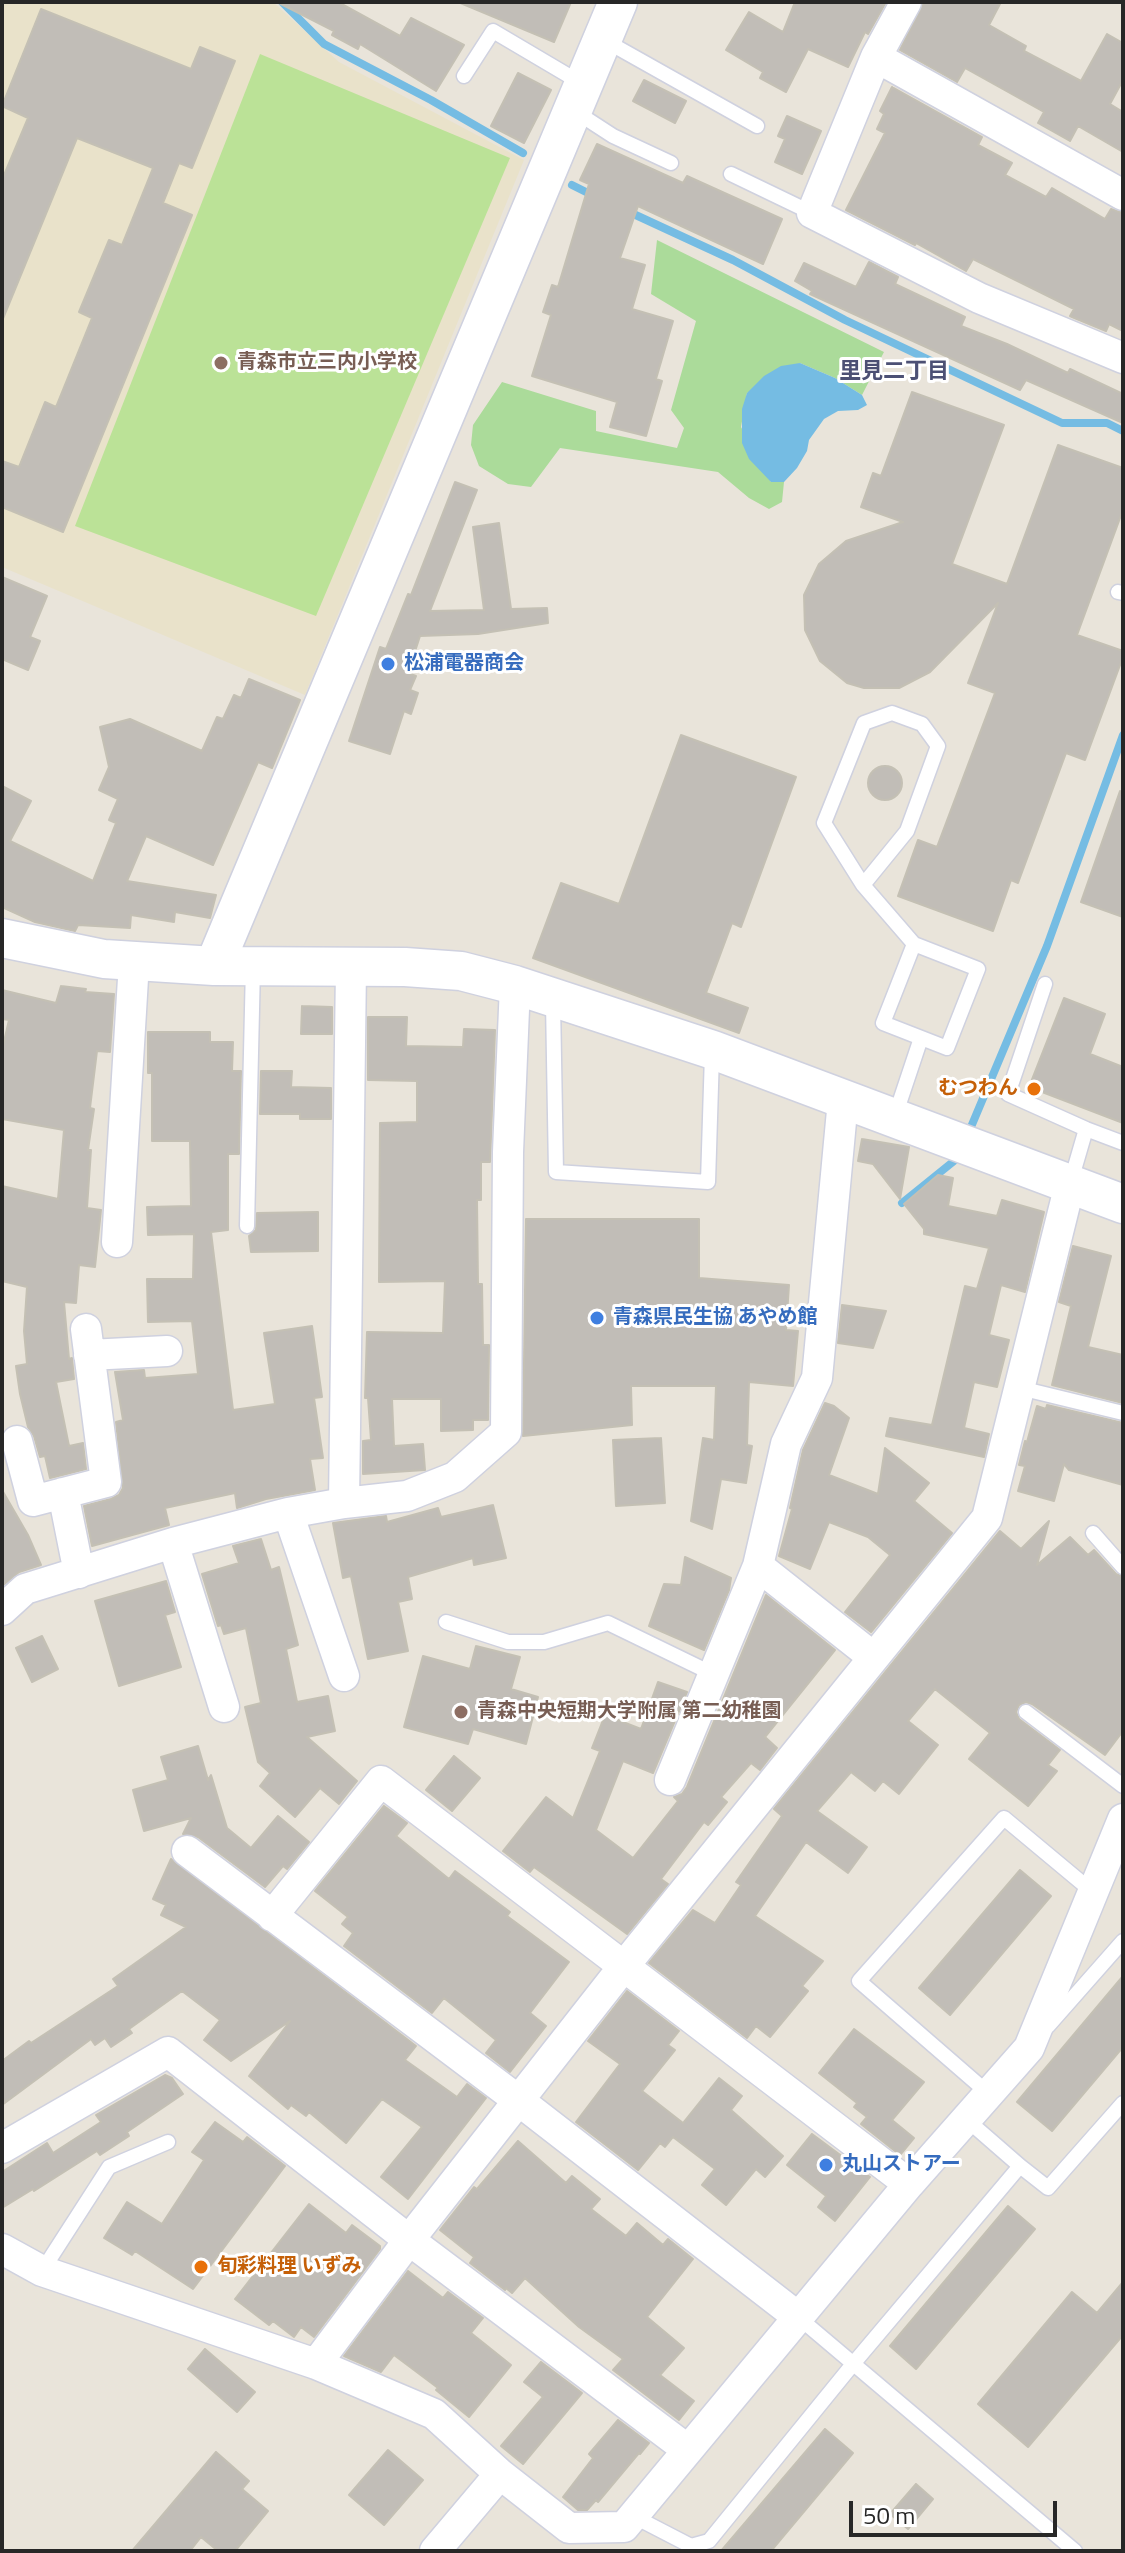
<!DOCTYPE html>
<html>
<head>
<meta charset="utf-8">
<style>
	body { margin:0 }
	#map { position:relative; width:1125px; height:2553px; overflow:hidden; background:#e9e4da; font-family:"Titillium Web",sans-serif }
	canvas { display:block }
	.frame { position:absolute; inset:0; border:4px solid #272727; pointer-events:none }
	.scale { position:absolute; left:849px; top:2501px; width:208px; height:36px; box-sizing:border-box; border:4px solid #272727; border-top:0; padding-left:10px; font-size:24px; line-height:28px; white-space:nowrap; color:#272727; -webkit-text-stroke:6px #fff; paint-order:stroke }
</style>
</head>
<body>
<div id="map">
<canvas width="1125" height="2553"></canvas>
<div class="frame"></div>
<div class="scale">50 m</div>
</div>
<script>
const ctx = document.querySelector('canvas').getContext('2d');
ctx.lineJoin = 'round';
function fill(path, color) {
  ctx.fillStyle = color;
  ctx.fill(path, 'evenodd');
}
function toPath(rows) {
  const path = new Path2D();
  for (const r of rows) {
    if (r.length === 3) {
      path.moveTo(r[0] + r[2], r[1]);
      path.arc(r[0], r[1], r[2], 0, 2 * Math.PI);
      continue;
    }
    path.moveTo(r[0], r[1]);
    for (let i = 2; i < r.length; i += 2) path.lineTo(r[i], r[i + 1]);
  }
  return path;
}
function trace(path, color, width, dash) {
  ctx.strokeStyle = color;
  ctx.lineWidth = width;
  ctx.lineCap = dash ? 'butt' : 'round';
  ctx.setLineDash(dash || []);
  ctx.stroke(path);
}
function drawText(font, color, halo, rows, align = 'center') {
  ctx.font = font + ' "Titillium Web","Noto Sans JP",sans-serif';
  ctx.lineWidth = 6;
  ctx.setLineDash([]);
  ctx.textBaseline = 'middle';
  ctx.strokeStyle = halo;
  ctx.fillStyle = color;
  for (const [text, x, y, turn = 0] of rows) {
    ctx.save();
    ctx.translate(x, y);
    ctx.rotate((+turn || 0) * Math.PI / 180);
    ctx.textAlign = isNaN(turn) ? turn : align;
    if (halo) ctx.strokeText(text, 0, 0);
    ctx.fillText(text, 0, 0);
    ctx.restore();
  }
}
fill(toPath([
	[2,2,273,2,339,62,524,160,305,695,2,567]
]), '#e9e2ca');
fill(toPath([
	[657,240,884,352,862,395,835,378,800,363,747,393,741,427,771,482,784,482,782,502,769,509,749,498,718,472,560,448,531,487,508,484,479,466,471,445,473,425,502,382,596,411,596,431,677,448,684,428,671,410,696,321,651,294]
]), '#abdb9a');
fill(toPath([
	[260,54,510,158,316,616,75,526]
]), '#bbe297');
fill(toPath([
	[800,363,835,378,862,395,867,405,858,410,838,411,824,419,809,440,807,451,797,468,784,482,771,482,749,459,742,443,742,409,747,393,764,376,781,366]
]), '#75bce3');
trace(toPath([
	[282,2,324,44,431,100,523,153],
	[572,185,596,197],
	[627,211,733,260,845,320,1062,423,1107,423,1123,431],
	[971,1127,1047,946,1123,735],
	[902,1203,954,1161]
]), '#75bce3', 8);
const building = toPath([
	[277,2,338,2,400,36,411,18,464,45,436,91,360,44,358,49,332,35,334,31,277,2],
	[458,2,571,2,554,42,458,2],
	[795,2,886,2,868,34,865,32,848,67,808,49,786,92,760,78,763,72,726,50,749,12,783,32,795,2],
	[924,2,1001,2,989,25,1026,46,1024,51,1081,81,1107,34,1123,43,1123,80,1110,104,1123,112,1123,152,1078,126,1070,141,1038,123,1044,112,965,68,957,82,900,50,924,2],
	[41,9,191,69,200,47,235,61,192,168,179,163,163,203,192,215,63,532,2,507,2,461,19,467,45,402,56,407,92,318,79,312,109,240,122,245,153,168,77,138,2,321,2,180,28,118,2,106,41,9],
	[518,73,551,90,524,143,491,126,518,73],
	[644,80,686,101,675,123,633,101,644,80],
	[892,87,982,137,978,145,1012,163,1005,175,1046,197,1052,188,1105,219,1111,209,1123,213,1123,331,1109,324,1106,331,1072,317,1070,316,1074,309,973,259,966,271,916,243,915,245,846,210,885,133,877,129,884,114,880,111,892,87],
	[787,116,821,131,802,174,775,162,785,139,778,136,787,116],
	[597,144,683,183,687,176,782,219,763,264,638,206,620,258,645,265,632,309,673,321,656,379,662,381,646,436,610,427,617,402,532,376,551,315,543,312,552,285,558,287,589,184,580,180,597,144],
	[869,262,898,277,895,284,965,317,961,326,1007,344,1068,373,1070,369,1123,394,1123,423,1026,380,1020,390,810,294,812,291,795,281,804,263,856,287,869,262],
	[912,392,1004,425,952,564,1007,584,1058,445,1123,468,1123,510,1077,635,1123,651,1123,657,1085,760,1066,753,1018,883,1011,880,993,931,898,896,918,840,937,847,995,693,968,683,998,603,930,672,899,688,864,688,847,683,820,661,805,630,804,595,819,564,846,541,903,522,861,507,873,473,881,476,912,392],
	[455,482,477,490,430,611,484,610,473,527,499,523,511,609,547,608,548,623,478,634,420,636,408,673,416,676,410,690,418,693,411,714,404,711,390,754,349,741,380,647,386,649,408,594,411,595,455,482],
	[2,577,47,596,30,637,40,641,28,670,2,659,2,577],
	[249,679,300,700,272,768,258,762,213,865,146,836,127,881,216,895,210,918,175,912,174,922,131,915,130,928,78,925,75,931,35,922,2,907,2,786,31,801,10,841,93,881,116,823,109,820,118,799,99,790,109,767,100,727,130,719,202,751,217,717,223,719,234,695,241,698,249,679],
	[681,735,796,777,741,927,732,923,706,993,748,1008,739,1033,533,958,561,883,619,904,681,735],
	[885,783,17],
	[1120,791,1123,792,1123,917,1081,902,1120,791],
	[61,986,86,989,85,992,114,994,110,1052,97,1051,90,1108,94,1109,88,1150,91,1150,87,1208,101,1210,95,1267,79,1265,76,1303,64,1302,69,1359,72,1358,74,1379,56,1382,69,1446,83,1443,86,1469,50,1478,45,1456,40,1457,34,1436,28,1427,20,1394,16,1366,27,1364,24,1331,27,1287,2,1281,2,1186,58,1199,64,1130,2,1119,2,1050,9,1020,2,1019,2,990,56,1003,61,986],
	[1064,998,1105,1014,1090,1054,1123,1067,1123,1123,1029,1087,1064,998],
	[302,1006,332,1007,332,1034,301,1034,302,1006],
	[368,1017,407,1017,406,1046,463,1047,464,1029,495,1030,490,1162,481,1162,481,1200,477,1200,478,1284,482,1284,483,1345,489,1345,488,1420,473,1420,473,1430,441,1431,441,1399,392,1399,394,1446,423,1444,425,1470,363,1474,363,1441,371,1440,368,1398,365,1398,367,1332,443,1333,445,1281,379,1282,380,1123,417,1122,417,1081,368,1080,368,1017],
	[148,1032,210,1032,210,1042,233,1042,232,1071,241,1071,239,1154,228,1154,228,1230,211,1232,233,1410,275,1404,264,1333,312,1326,322,1397,314,1398,323,1458,310,1459,315,1490,266,1499,237,1508,235,1493,165,1508,169,1525,92,1546,84,1506,111,1499,119,1495,123,1488,116,1422,123,1420,115,1372,144,1370,145,1378,198,1374,192,1321,148,1322,147,1279,193,1279,194,1234,148,1235,147,1207,191,1206,190,1141,152,1141,152,1073,148,1073,148,1032],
	[261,1071,292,1071,291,1087,331,1088,331,1119,300,1119,300,1114,260,1114,261,1071],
	[862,1139,909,1147,900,1199,873,1164,858,1161,862,1139],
	[938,1175,953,1178,948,1206,997,1216,1002,1200,1044,1212,1025,1292,1001,1285,989,1335,1009,1340,997,1387,974,1382,964,1428,989,1434,984,1457,886,1436,890,1418,932,1425,965,1286,977,1289,989,1248,924,1234,924,1229,904,1204,938,1175],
	[318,1212,318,1251,251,1252,249,1236,256,1230,257,1213,318,1212],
	[526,1219,699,1219,699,1278,789,1285,786,1330,798,1331,793,1386,749,1382,747,1445,752,1446,746,1483,721,1479,712,1529,691,1521,703,1438,714,1440,716,1386,631,1386,632,1425,523,1436,526,1219],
	[1073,1246,1111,1256,1088,1347,1123,1355,1123,1403,1052,1385,1071,1306,1059,1302,1073,1246],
	[842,1305,886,1311,873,1348,838,1343,842,1305],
	[825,1403,834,1406,849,1418,829,1475,878,1494,885,1448,929,1483,914,1501,952,1533,871,1632,845,1612,890,1555,868,1537,829,1522,810,1569,779,1556,792,1509,790,1508,803,1450,825,1403],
	[1047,1405,1123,1423,1123,1485,1069,1470,1064,1464,1054,1501,1018,1491,1025,1466,1019,1465,1025,1441,1027,1442,1037,1406,1046,1409,1047,1405],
	[661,1438,665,1503,616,1506,613,1440,661,1438],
	[2,1490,28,1535,41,1565,19,1572,2,1586,2,1490],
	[493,1505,506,1558,474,1565,473,1558,408,1577,412,1599,398,1602,408,1651,368,1659,351,1576,343,1578,333,1523,386,1516,387,1522,438,1508,441,1517,493,1505],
	[1049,1521,1037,1565,1070,1537,1088,1555,1094,1550,1116,1574,1123,1577,1123,1731,1105,1755,1032,1704,1026,1702,1019,1705,1016,1712,1019,1719,1060,1750,1048,1765,1057,1771,1028,1806,969,1759,990,1733,935,1689,908,1721,938,1745,899,1794,883,1781,875,1791,851,1772,817,1811,867,1847,848,1873,806,1842,755,1916,823,1961,802,1986,808,1991,770,2037,756,2026,747,2038,649,1963,693,1910,715,1923,741,1885,736,1882,782,1816,774,1809,1000,1531,1021,1549,1049,1521],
	[261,1539,271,1570,279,1567,298,1645,286,1649,297,1702,328,1696,335,1731,307,1737,357,1781,339,1804,320,1788,295,1817,260,1786,270,1773,258,1762,245,1707,261,1703,246,1628,224,1634,221,1625,218,1626,202,1574,239,1563,233,1546,261,1539],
	[685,1557,731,1578,729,1590,704,1650,649,1626,664,1584,681,1585,685,1557],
	[166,1581,175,1612,165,1615,181,1667,119,1686,95,1601,166,1581],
	[766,1595,835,1650,765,1737,777,1748,760,1770,751,1763,721,1797,727,1802,708,1825,704,1822,661,1879,668,1884,627,1934,534,1867,530,1872,503,1851,546,1797,573,1818,600,1751,592,1748,605,1715,641,1729,658,1682,687,1692,653,1773,623,1761,596,1830,633,1858,678,1801,674,1797,682,1794,687,1787,766,1595],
	[42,1636,58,1669,32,1682,16,1648,42,1636],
	[476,1646,520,1657,511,1689,538,1697,526,1744,473,1729,468,1744,404,1727,423,1656,470,1669,476,1646],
	[198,1746,208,1780,211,1775,227,1828,251,1848,278,1816,309,1842,287,1869,283,1866,265,1887,198,1837,183,1834,191,1818,144,1831,133,1790,168,1780,161,1757,198,1746],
	[454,1756,480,1778,452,1811,426,1790,454,1756],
	[384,1806,407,1823,396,1836,449,1879,455,1871,510,1912,507,1916,569,1962,530,2013,546,2026,510,2072,486,2053,496,2040,444,1998,432,2013,344,1946,353,1933,342,1924,348,1917,315,1891,384,1806],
	[171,1859,416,2046,405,2060,457,2097,467,2084,486,2098,408,2199,381,2177,422,2127,382,2099,346,2143,309,2112,306,2116,291,2105,288,2109,249,2076,290,2021,231,2061,204,2040,220,2020,182,1991,129,2029,132,2033,111,2047,105,2038,95,2045,91,2039,2,2105,2,2061,29,2041,31,2043,118,1986,113,1979,186,1927,161,1915,166,1905,153,1899,171,1859],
	[1020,1870,1051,1896,950,2015,919,1988,1020,1870],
	[1123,1976,1123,2047,1052,2131,1017,2102,1123,1976],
	[627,1991,679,2031,668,2045,675,2050,642,2091,683,2123,719,2078,742,2096,731,2110,783,2156,765,2177,756,2169,726,2205,702,2185,715,2169,673,2137,665,2147,660,2143,638,2170,576,2122,620,2064,588,2041,627,1991],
	[854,2029,924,2082,892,2120,914,2138,900,2155,861,2124,867,2117,854,2107,857,2103,819,2073,854,2029],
	[165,2075,172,2078,183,2094,127,2132,129,2136,100,2155,97,2151,34,2191,33,2189,2,2208,2,2172,47,2143,53,2153,101,2122,96,2115,165,2075],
	[215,2122,243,2142,247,2137,285,2166,193,2289,135,2251,132,2255,104,2238,127,2202,162,2224,204,2160,192,2152,215,2122],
	[812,2134,870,2177,835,2221,818,2207,826,2196,787,2165,812,2134],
	[518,2141,566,2183,572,2176,600,2199,591,2209,626,2236,637,2223,663,2245,668,2239,693,2259,647,2317,684,2348,660,2375,694,2401,679,2420,613,2370,623,2359,579,2327,525,2278,512,2293,506,2288,505,2290,470,2263,474,2257,440,2230,474,2187,477,2189,518,2141],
	[309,2204,346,2233,352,2225,380,2246,380,2249,314,2337,301,2327,294,2337,273,2321,269,2325,235,2299,309,2204],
	[1008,2206,1035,2229,916,2369,890,2346,1008,2206],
	[408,2271,443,2298,448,2292,483,2318,471,2333,511,2365,469,2417,436,2390,438,2388,394,2355,381,2372,344,2356,408,2271],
	[1123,2282,1123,2335,1028,2447,978,2404,1072,2292,1097,2313,1123,2282],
	[205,2349,255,2392,237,2412,188,2369,205,2349],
	[541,2362,582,2393,523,2464,501,2446,543,2397,524,2382,541,2362],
	[618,2420,649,2443,640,2454,639,2453,598,2502,596,2500,587,2510,578,2510,563,2497,593,2458,589,2454,618,2420],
	[825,2429,853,2453,771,2551,721,2551,825,2429],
	[388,2450,423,2480,384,2525,349,2495,388,2450],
	[216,2452,249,2481,242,2489,268,2511,235,2551,218,2551,201,2537,190,2551,132,2551,216,2452],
	[916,2484,933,2499,908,2529,890,2514,916,2484]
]);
fill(building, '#c1bdb7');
trace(building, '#c4c0b4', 2);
const service = toPath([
	[604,40,757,126],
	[464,76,493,31,581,83],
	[573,110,613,136,671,163],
	[731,174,812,213],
	[1118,592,1123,593],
	[863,885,907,831,938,746,922,724,892,713,864,723,824,823,863,885,914,944],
	[914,944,978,969,947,1048,883,1023,914,944],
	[1045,984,1008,1094,1086,1129,1070,1184],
	[553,1002,556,1172,708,1182,712,1054],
	[894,1119,921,1038],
	[1086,1129,1123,1143],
	[247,1226,253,966],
	[1020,1388,1123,1413],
	[1093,1533,1123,1567],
	[446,1622,508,1642,544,1642,608,1623,713,1674],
	[1026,1712,1123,1786],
	[1048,2026,1123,1941],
	[988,2093,859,1981,1004,1818,1094,1893],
	[1020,2166,1048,2188,1123,2103],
	[42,2271,109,2167,168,2142],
	[798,2317,1075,2551],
	[633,2516,691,2546,709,2541,853,2364,1020,2166,966,2119]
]);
const minor = toPath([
	[906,2,876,57,812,213,979,298,1123,358],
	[876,57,1123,195],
	[117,1242,134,962],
	[89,1355,167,1351],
	[17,1441,33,1501,106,1482,86,1329],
	[63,1493,79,1573],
	[344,1503,351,967],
	[288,1513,344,1676],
	[173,1543,224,1707],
	[758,1566,873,1657],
	[2,1610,25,1589,173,1543,288,1513,344,1503,407,1496,455,1477,506,1432,508,1152,515,985],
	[670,1780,758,1566,786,1444,817,1378,843,1100],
	[187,1851,518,2100,798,2317],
	[272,1916,381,1781,909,2184],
	[2,2148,168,2052,409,2240,688,2450],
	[2,2249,42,2271,316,2364,434,2414,500,2474,569,2528,624,2527,909,2184,1029,2048,1123,1819],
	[316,2364,409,2240,624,1966,987,1518,1070,1184],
	[435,2551,500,2474]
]);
const tertiary = toPath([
	[2,938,104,959,214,966,405,967,461,971,515,985,713,1050,1123,1204],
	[214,966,618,2]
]);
trace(service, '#cfd1df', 17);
trace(minor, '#cfd1df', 33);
trace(tertiary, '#cfd1df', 41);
trace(service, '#fff', 14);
trace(minor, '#fff', 30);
trace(tertiary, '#fff', 38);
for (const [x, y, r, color] of [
	[221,363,8,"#8d6e63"],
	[388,664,8,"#3f7fe0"],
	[1034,1089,8,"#e8710a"],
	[597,1318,8,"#3f7fe0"],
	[461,1712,8,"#8d6e63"],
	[826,2165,8,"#3f7fe0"],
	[201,2267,8,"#e8710a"]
]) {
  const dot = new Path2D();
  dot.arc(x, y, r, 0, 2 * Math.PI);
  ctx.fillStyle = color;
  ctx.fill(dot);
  trace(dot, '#fff', 3);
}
drawText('bold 20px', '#785e54', '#fff', [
	["青森市立三内小学校",237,363],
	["青森中央短期大学附属 第二幼稚園",477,1712]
], 'left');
drawText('bold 20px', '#366cbe', '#fff', [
	["松浦電器商会",404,664],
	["青森県民生協 あやめ館",613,1318],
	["丸山ストアー",842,2165]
], 'left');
drawText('bold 20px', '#c56008', '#fff', [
	["むつわん",1018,1089],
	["旬彩料理 いずみ",217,2267,"left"]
], 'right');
drawText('bold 22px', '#4c5074', '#fff', [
	["里見二丁目",894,373]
]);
</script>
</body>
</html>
